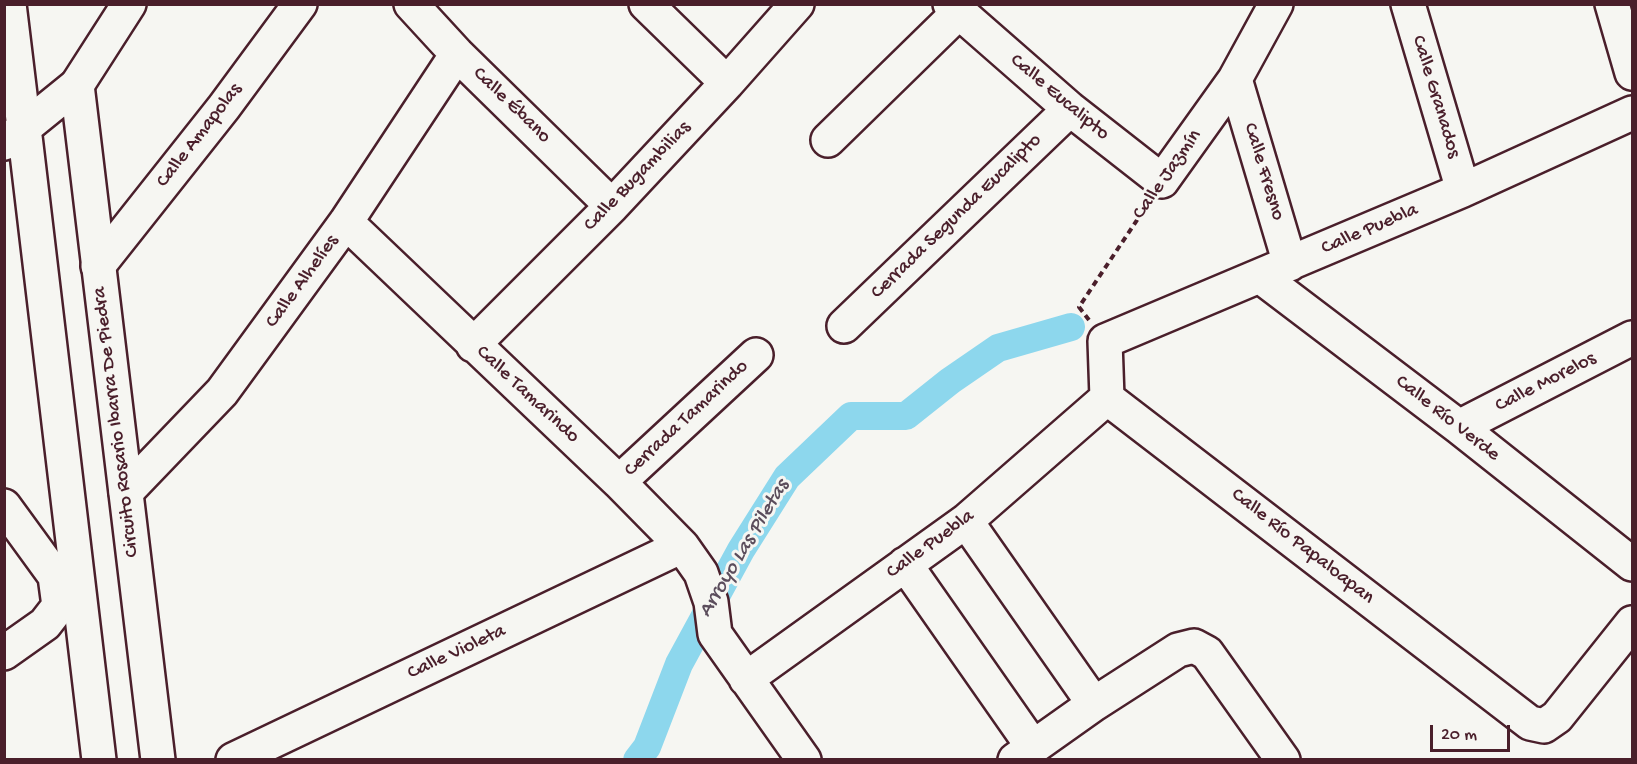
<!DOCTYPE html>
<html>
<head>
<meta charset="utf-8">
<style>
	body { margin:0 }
	#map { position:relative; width:1637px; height:764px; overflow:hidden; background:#f6f6f2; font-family:"Gochi Hand",sans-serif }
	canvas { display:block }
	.frame { position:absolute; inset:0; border:6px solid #4a1f2b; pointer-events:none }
	.scale { position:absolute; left:1430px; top:725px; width:80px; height:27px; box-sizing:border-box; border:3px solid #4a1f2b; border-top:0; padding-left:8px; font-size:18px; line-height:21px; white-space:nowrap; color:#4a1f2b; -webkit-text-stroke:4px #f6f6f2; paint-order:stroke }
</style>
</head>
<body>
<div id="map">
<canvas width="1637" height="764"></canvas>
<div class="frame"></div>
<div class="scale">20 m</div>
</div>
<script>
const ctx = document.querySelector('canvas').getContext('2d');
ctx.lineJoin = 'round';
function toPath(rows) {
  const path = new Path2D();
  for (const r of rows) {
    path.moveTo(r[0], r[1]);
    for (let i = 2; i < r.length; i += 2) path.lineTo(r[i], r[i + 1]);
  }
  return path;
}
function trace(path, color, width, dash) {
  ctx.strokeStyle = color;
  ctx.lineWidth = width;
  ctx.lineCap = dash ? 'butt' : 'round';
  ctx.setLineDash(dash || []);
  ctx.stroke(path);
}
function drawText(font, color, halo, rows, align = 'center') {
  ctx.font = font + ' "Gochi Hand",sans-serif';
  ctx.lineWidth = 6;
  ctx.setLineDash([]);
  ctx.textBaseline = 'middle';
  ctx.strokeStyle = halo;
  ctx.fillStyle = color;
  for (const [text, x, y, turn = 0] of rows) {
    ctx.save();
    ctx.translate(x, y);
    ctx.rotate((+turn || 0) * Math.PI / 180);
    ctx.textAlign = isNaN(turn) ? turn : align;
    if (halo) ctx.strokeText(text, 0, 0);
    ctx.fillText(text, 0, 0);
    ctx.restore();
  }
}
trace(toPath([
	[637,760,647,747,679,664,741,550,787,477,851,416,906,416,950,381,998,348,1071,327]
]), '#8dd7ed', 28);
const minor = toPath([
	[411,4,457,54,612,206],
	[646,4,727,83],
	[950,4,1070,109,1162,181,1235,79,1276,4],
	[1408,4,1463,190],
	[1612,4,1632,73],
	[1235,79,1290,264],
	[77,85,129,4],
	[828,140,959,12],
	[4,143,24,128,9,4],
	[346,222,619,482,682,546,701,573,711,602,715,634,804,760],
	[98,266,224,107,300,4],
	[1260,276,1459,427,1632,564],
	[844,326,1070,109],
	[473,345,612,206,727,83,797,4],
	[1107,398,1530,723,1544,726,1557,717,1632,623],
	[1107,398,1105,341,1463,190,1632,113],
	[1459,427,1632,338],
	[619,482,756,355],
	[126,492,222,392,346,222,457,54],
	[4,506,55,576,59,606,45,624,4,653],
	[966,521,1094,704],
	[905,564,1033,747],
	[746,679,966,521,1107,398],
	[233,760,682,546],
	[1015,760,1094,704,1178,650,1194,646,1207,653,1283,760]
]);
const major = toPath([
	[77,85,24,128,99,760],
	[77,85,158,760]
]);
trace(minor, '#4a1f2b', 38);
trace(major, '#4a1f2b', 38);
trace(toPath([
	[1089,320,1079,307,1147,205]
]), '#4a1f2b', 4, [6, 4.5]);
trace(minor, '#f6f6f2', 33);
trace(major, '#f6f6f2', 33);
drawText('20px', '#4a1f2b', '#f6f6f2', [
	["Calle Granados",1435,97,73],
	["Calle Eucalipto",1059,98,40],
	["Calle Ébano",511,106,44],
	["Calle Amapolas",200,136,-52],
	["Calle Fresno",1263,172,73],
	["Calle Jazmín",1168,175,-55],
	["Calle Bugambilias",638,177,-46],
	["Cerrada Segunda Eucalipto",957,217,-44],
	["Calle Puebla",1370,230,-23],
	["Calle Alhelíes",303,282,-54],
	["Calle Morelos",1546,383,-27],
	["Calle Tamarindo",527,395,43],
	["Cerrada Tamarindo",687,419,-43],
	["Calle Río Verde",1447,419,38],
	["Circuito Rosario Ibarra De Piedra",117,422,-97],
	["Calle Puebla",931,545,-36],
	["Calle Río Papaloapan",1302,547,38],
	["Calle Violeta",457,653,-25]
]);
drawText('italic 21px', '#5b4d5c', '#f6f6f2', [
	["Arroyo Las Piletas",745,549,-59]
]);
</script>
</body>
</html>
